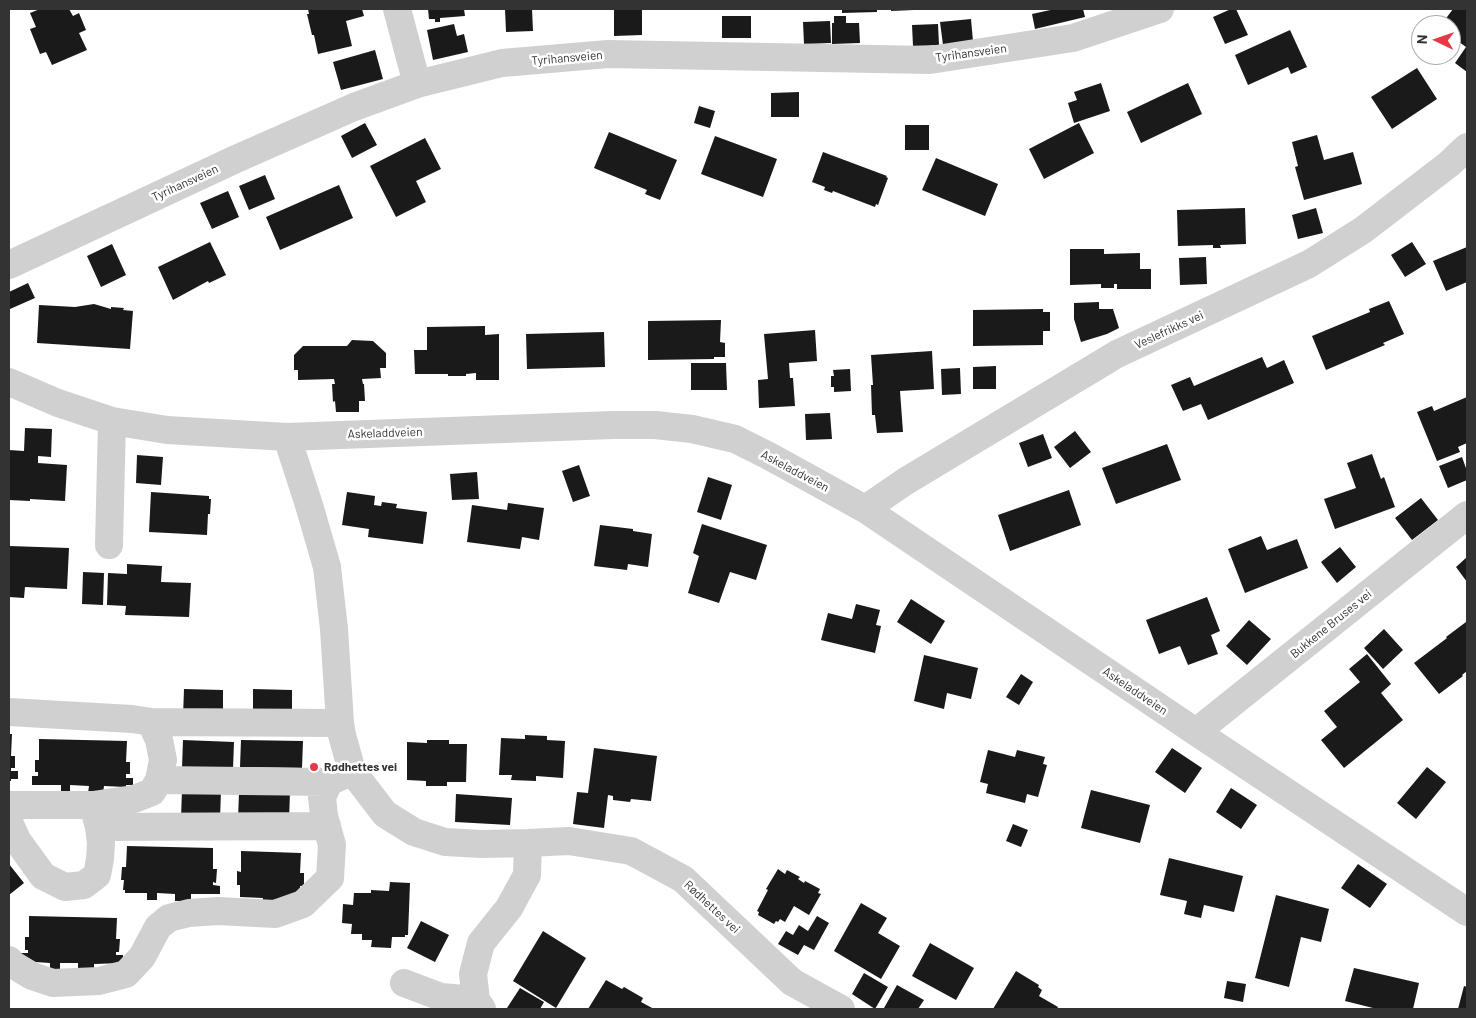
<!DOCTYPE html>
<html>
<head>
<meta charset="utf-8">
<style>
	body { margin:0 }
	#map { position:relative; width:1476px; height:1018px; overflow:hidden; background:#fff; font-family:Barlow,sans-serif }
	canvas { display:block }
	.frame { position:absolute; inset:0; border:10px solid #333; pointer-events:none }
	.north { position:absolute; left:1411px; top:15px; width:50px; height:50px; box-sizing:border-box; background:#fff; border:1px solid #adadad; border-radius:50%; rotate:273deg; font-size:14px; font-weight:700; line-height:20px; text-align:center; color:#333 }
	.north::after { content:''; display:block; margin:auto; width:18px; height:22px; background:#e63946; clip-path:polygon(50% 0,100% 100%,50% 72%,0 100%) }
</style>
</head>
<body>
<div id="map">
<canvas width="1476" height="1018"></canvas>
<div class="frame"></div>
<div class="north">N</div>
</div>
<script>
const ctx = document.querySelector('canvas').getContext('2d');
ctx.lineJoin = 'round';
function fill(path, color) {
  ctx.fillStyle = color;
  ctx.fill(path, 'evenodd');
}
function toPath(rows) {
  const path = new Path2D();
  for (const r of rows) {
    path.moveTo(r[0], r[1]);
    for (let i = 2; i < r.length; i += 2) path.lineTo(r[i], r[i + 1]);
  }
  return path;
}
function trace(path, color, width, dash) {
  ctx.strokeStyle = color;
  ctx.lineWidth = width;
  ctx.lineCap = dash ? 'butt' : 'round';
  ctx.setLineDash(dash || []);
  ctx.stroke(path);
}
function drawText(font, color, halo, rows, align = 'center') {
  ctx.font = font + ' Barlow,sans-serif';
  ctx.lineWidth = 5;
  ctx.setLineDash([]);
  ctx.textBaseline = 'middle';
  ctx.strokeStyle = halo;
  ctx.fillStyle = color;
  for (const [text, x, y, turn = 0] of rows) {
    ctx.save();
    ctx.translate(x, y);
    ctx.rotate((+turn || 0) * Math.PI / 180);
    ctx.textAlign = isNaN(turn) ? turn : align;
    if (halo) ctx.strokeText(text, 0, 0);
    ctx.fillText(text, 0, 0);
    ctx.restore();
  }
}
fill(toPath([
	[40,9,69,9,73,16,79,13,86,30,79,33,87,50,52,65,46,52,40,54,30,29,36,27,30,13],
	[308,9,362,9,364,16,346,21,352,46,318,54,314,35,312,35,307,14,309,14],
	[428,9,464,9,465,16,440,18,440,22,435,22,435,19,429,19],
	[505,9,532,9,533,31,506,32],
	[614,9,642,9,642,35,614,36],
	[842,9,877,9,877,12,842,13],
	[891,9,914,9,914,10,891,11],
	[1055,9,1083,9,1085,17,1035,29,1032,14],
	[1231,9,1236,9,1248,35,1225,44,1213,17],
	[1453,9,1467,9,1467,72,1455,63,1466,47,1451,36,1451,25,1441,25],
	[722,16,751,16,751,38,722,38],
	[834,16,846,16,846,23,859,23,860,43,832,44,832,23,834,23],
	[971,19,973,41,943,45,940,22],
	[830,21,831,43,804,44,803,22],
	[454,24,457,36,464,34,468,52,433,60,427,30],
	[938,24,939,45,913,46,912,25],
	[1290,30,1307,67,1291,74,1288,67,1248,85,1235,55],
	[375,50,383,79,341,90,333,62],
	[1417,68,1437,99,1392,129,1371,97],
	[1101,83,1110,111,1074,123,1068,103,1077,100,1074,92],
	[1188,83,1202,114,1141,143,1127,112],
	[799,92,799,117,771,117,771,93],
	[699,106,715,111,710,128,694,123],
	[365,123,377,145,352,158,341,136],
	[1079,123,1094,153,1044,179,1029,149],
	[905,125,929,125,929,150,905,150],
	[609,132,677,160,660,200,645,194,647,190,594,168],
	[1317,135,1324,160,1353,152,1362,184,1304,200,1295,167,1298,166,1292,142],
	[715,136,777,159,763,197,701,174],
	[425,138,441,169,416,181,426,202,396,217,370,166],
	[823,152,887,176,886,177,888,178,878,205,876,204,875,207,833,191,832,193,824,190,825,187,812,182],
	[936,158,998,184,985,216,922,190],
	[265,175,275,199,249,210,239,186],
	[339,185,353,218,280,250,266,217],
	[228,191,239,217,212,229,200,203],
	[1245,208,1246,244,1220,245,1221,248,1213,248,1213,245,1178,246,1177,210],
	[1316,208,1323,233,1298,239,1292,215],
	[210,242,226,275,209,283,208,281,173,300,158,267],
	[1412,242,1426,264,1405,277,1391,255],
	[112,244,126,275,101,287,87,256],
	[1467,247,1467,282,1446,291,1433,261],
	[1070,249,1104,249,1104,254,1140,253,1140,269,1151,269,1151,289,1117,289,1117,284,1114,284,1114,288,1101,288,1101,284,1070,285],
	[1206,257,1207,284,1180,285,1179,258],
	[28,283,35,298,10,309,9,305,9,292],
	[1389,301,1404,334,1383,343,1385,345,1326,370,1312,336,1370,312,1369,309],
	[1099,302,1099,309,1113,309,1119,328,1107,334,1081,342,1074,319,1074,303],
	[94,304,111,309,111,307,124,308,123,310,133,311,130,349,37,343,39,305,75,307],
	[1043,309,1043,312,1050,312,1050,331,1043,331,1043,345,973,346,973,310],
	[721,320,720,342,725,343,725,357,714,357,714,359,648,360,648,321],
	[485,326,485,335,499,334,499,380,476,380,476,373,466,374,466,376,448,376,448,374,415,374,414,350,427,350,427,327],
	[815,330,817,361,789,363,790,378,793,378,795,406,759,408,758,380,768,379,764,334],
	[604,332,605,367,527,369,526,334],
	[352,340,373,341,386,353,386,368,380,368,381,378,362,379,363,384,364,384,365,401,359,401,359,412,336,412,335,401,333,402,332,384,335,384,334,379,298,380,298,370,294,370,294,355,303,346,347,346],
	[932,351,934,389,900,391,903,432,877,433,875,415,872,415,871,385,873,385,871,355],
	[1262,357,1267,368,1284,360,1294,383,1208,420,1201,404,1183,411,1171,385,1190,377,1194,386],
	[691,363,726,363,727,390,691,390],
	[996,366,996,389,973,389,973,367],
	[960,368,961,394,942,395,941,369],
	[850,369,851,391,834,392,834,387,831,387,831,376,834,376,833,370],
	[1467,397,1467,443,1458,447,1460,452,1437,461,1417,412,1432,406,1434,411],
	[830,413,832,439,806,440,805,414],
	[25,428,52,429,51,457,38,456,38,463,67,465,65,501,30,499,30,501,9,500,9,450,24,451],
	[1075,431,1091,452,1070,468,1054,447],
	[1043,434,1052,458,1028,467,1019,443],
	[1167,444,1181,480,1116,504,1102,468],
	[1372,454,1381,479,1384,477,1395,507,1335,529,1324,499,1356,488,1347,463],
	[137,455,163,457,161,485,136,483],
	[1462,457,1467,471,1467,480,1448,488,1439,466],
	[579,465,590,496,573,502,562,471],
	[477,472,479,499,452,500,450,474],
	[708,477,732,485,721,520,697,512],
	[1069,490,1081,525,1010,551,998,515],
	[151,492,209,496,209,499,211,499,210,514,208,514,207,535,149,532],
	[347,492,375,496,374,505,381,506,382,502,397,504,396,508,427,512,423,544,368,537,369,529,342,525],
	[1421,498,1438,520,1412,540,1395,518],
	[508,503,544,508,539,540,522,537,520,549,467,542,472,505,507,510],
	[702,524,767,545,756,580,730,572,719,603,688,593,699,556,693,553],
	[600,525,633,529,633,531,652,534,648,567,628,564,627,570,594,566],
	[1261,536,1267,550,1297,539,1308,568,1245,593,1228,549],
	[9,546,69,548,67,589,25,587,24,598,9,597],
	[1340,547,1356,567,1337,583,1321,562],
	[1467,557,1467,582,1456,567],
	[127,564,162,566,161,582,191,583,189,617,125,615,126,606,107,605,108,573,127,574],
	[83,572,104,573,103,605,82,604],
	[1207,597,1220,631,1211,635,1218,654,1188,665,1180,646,1159,654,1146,620],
	[911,599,945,621,931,644,897,622],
	[856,604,880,610,876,625,881,626,875,653,821,640,828,613,852,619],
	[1249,620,1271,639,1247,665,1226,646],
	[1466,622,1467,624,1467,671,1462,675,1463,676,1439,694,1414,663,1447,638,1446,637],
	[1384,629,1403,650,1383,669,1364,648],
	[1367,654,1391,684,1381,693,1403,720,1344,768,1321,740,1337,727,1324,711,1360,682,1349,669],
	[924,655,978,668,971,699,947,693,944,709,914,701],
	[1021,674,1033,682,1019,705,1006,697],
	[184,689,223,690,223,717,183,717],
	[253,689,292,690,292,717,253,717],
	[9,734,12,734,11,756,15,756,15,768,11,768,11,771,18,771,18,779,11,779,11,781,9,781],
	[525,735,547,736,547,740,565,741,563,778,536,776,536,781,511,780,512,775,499,775,501,738,525,739],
	[39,739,127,741,126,762,130,762,130,774,126,774,126,778,133,778,133,785,126,785,126,787,104,786,103,793,88,793,89,786,70,785,70,793,61,792,61,785,32,785,32,776,38,776,38,772,35,772,35,760,39,760],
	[183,740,234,742,233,769,182,768],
	[241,740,303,741,302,768,240,767],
	[427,740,449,740,449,744,467,744,466,782,447,782,447,786,426,786,426,781,407,780,407,742,427,743],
	[594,748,657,756,651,801,631,799,630,802,613,800,613,796,608,795,604,828,573,824,577,792,588,793],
	[1172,748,1202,768,1185,793,1155,772],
	[988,750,1015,757,1017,750,1045,757,1043,764,1047,765,1038,797,1027,794,1025,803,986,793,988,784,980,782],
	[1427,767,1446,782,1416,819,1397,803],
	[1231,788,1257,805,1241,829,1216,812],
	[182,790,221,791,220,819,181,818],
	[1091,790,1150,805,1140,843,1081,828],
	[239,792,290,792,289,820,238,820],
	[456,794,512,798,510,825,455,822],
	[1013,824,1028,830,1021,847,1006,841],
	[127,846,213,848,213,869,217,869,216,883,213,882,213,885,220,886,220,894,191,894,191,901,175,901,175,894,157,893,157,900,147,900,147,893,125,893,125,890,123,890,124,880,121,880,122,867,126,867],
	[241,851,301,853,300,873,304,873,304,886,300,886,300,899,278,898,278,905,262,905,263,898,240,897,240,885,237,885,237,871,241,872],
	[1169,858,1243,876,1234,912,1204,905,1201,918,1184,914,1187,901,1160,895],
	[9,864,24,883,9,895],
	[1358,864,1387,884,1370,908,1341,888],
	[778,869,785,874,787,870,800,877,798,879,804,883,805,881,820,889,818,893,821,894,809,915,794,906,785,922,780,919,778,922,776,921,774,924,758,915,759,912,757,911,768,890,766,889],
	[390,882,410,883,408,935,405,935,405,937,392,937,391,948,371,947,372,940,362,940,362,934,351,934,352,924,342,923,343,904,353,905,354,893,371,893,371,890,389,891],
	[1276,895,1329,909,1321,942,1301,937,1289,987,1255,978],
	[861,903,887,918,878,933,900,946,881,979,834,951],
	[29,916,117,918,116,939,120,939,119,952,116,952,116,955,123,955,123,963,94,964,94,971,78,970,78,963,60,963,60,970,50,970,50,963,21,961,21,953,28,953,28,950,25,950,25,937,29,937],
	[817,916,829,923,814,950,804,945,798,955,778,944,786,931,793,935,799,925,808,931],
	[421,921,449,935,435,962,407,948],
	[543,931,586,958,556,1008,513,981],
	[930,943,974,968,956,1000,912,976],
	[1354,968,1419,983,1413,1009,1377,1009,1345,1001],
	[1016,971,1039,985,1038,987,1042,990,1039,996,1058,1007,1057,1009,993,1009],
	[864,973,888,987,875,1009,852,994],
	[606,980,622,989,624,987,643,998,641,1002,654,1009,588,1009],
	[1227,981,1246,984,1243,1002,1224,998],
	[897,985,924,1000,918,1009,884,1008],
	[1464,986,1467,987,1467,1009,1458,1009],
	[520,988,544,1002,540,1009,507,1008]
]), '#1a1a1a');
trace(toPath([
	[397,9,417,84],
	[9,265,236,159,354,107,417,84,502,63,608,54,930,60,1073,38,1160,9],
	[9,382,58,403,112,421,167,430,287,437,613,425,655,425,692,429,735,439,769,456,865,509,1196,732,1467,912],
	[287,437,309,505,327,567,334,629,340,723,342,735,352,771,385,814,414,832,445,842,482,844,528,843,569,841,631,851,683,879,792,982,841,1009],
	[865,509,906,481,1117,354,1309,264,1363,230,1449,164,1467,147],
	[109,545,112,421],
	[9,712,132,719,151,722,159,740,163,760,159,780,152,792,134,799,93,805,9,805],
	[151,722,340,723],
	[1196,732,1467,515],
	[159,780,329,782],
	[9,822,17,840,43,876,65,887,84,885,97,875,100,859,101,843,99,827,94,809],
	[99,827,327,826],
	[9,960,12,964,32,976,53,983,99,981,126,974,142,957,158,927,169,918,189,913,218,911,275,914,303,904,330,878,332,845,324,816,322,797,329,782,352,771],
	[404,983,441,997,476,1000],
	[482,1009,476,1000,473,974,481,943,509,908,527,875,528,843]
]), '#d0d0d0', 28);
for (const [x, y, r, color] of [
	[314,767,5,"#e63946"]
]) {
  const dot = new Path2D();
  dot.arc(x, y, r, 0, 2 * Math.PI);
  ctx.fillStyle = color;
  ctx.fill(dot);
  trace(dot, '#fff', 2);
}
drawText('12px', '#333', '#fff', [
	["Tyrihansveien",971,53,-8],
	["Tyrihansveien",567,58,-5],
	["Tyrihansveien",185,183,-25],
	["Veslefrikks vei",1169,330,-25],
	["Askeladdveien",385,433,-2],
	["Askeladdveien",795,471,28],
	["Bukkene Bruses vei",1331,624,-39],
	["Askeladdveien",1135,691,34],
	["Rødhettes vei",712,907,43]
]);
drawText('bold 12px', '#333', '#fff', [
	["Rødhettes vei",324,767]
], 'left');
</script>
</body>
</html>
